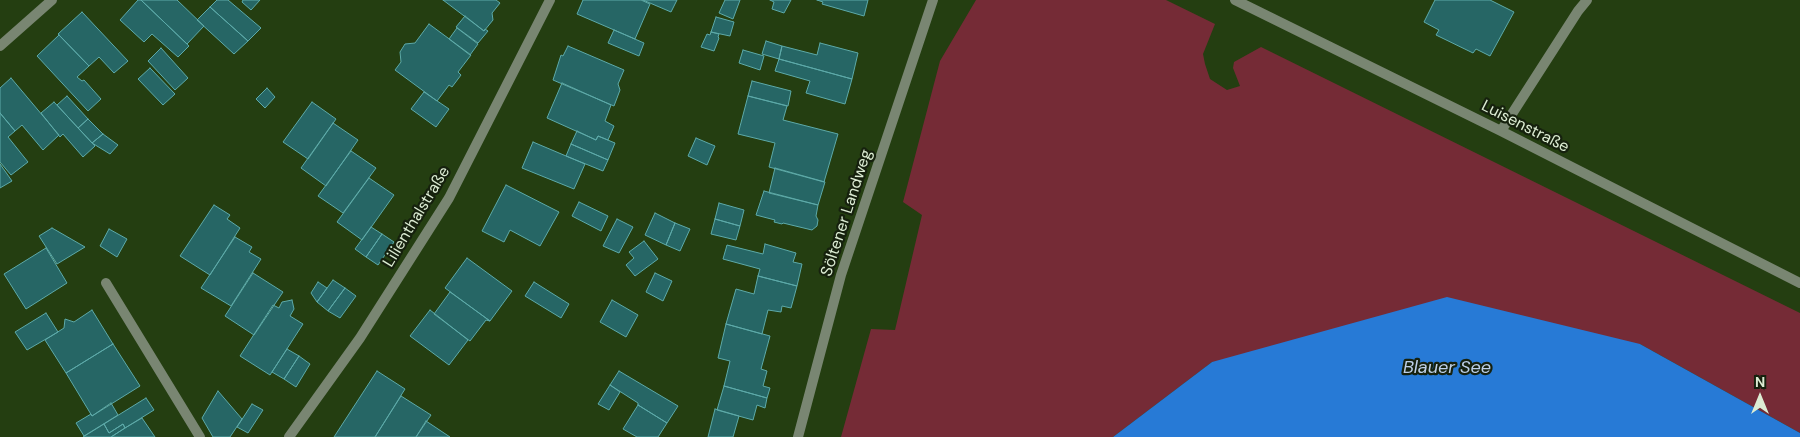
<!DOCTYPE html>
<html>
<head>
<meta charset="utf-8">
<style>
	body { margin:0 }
	#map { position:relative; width:1800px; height:437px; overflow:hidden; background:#243e11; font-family:"DM Sans",sans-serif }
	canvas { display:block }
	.north { position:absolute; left:1735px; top:372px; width:50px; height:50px; -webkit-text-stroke:4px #16210e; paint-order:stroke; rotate:0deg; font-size:14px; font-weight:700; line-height:20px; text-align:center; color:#dcecd3 }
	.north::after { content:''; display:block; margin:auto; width:18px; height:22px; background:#dcecd3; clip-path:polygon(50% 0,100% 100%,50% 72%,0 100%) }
</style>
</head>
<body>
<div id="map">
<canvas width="1800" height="437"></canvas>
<div class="north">N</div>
</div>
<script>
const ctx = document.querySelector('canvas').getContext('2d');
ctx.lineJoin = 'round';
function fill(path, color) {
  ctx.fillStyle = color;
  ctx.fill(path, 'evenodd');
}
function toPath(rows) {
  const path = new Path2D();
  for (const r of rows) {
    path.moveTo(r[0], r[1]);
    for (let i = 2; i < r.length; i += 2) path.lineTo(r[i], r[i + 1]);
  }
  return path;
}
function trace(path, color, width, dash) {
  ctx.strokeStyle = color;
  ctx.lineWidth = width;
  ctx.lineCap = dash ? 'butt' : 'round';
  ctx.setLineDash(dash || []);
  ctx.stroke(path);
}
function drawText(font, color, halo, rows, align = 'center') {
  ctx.font = font + ' "DM Sans",sans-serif';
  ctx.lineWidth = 4.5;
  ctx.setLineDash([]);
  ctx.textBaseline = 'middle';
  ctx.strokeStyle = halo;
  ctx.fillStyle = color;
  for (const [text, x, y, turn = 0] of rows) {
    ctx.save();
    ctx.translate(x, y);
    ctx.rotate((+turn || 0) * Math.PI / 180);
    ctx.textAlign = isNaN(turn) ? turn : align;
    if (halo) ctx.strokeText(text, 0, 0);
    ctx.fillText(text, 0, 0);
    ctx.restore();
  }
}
fill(toPath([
	[976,0,1166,0,1215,24,1203,54,1205,64,1210,79,1227,90,1240,86,1233,68,1234,62,1261,47,1800,313,1800,433,1640,344,1212,362,1113,437,841,437,871,329,895,330,922,215,903,202,940,61]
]), '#752b36');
fill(toPath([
	[1447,297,1640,344,1800,433,1800,437,1113,437,1212,362]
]), '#277ad6');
const building = toPath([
	[138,0,141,0,189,46,178,57,152,34,144,42,120,20,138,0],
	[141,0,177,0,204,26,187,44,141,0],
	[217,0,228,0,261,28,248,41,210,7,217,0],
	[243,0,260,0,251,10,242,2,243,0],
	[443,0,496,0,500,3,492,13,493,20,484,31,443,0],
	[583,0,641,0,650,4,635,39,577,14,583,0],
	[643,0,677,0,671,12,643,0],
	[725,0,740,0,733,19,719,13,725,0],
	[770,0,791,0,784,13,772,9,774,2,770,0],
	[817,0,868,0,864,16,822,4,823,2,817,0],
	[1435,0,1490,0,1514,12,1490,56,1476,49,1473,53,1436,35,1439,30,1424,22,1435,0],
	[210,7,248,41,234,54,197,20,210,7],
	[82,12,128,61,114,73,99,57,89,66,58,34,82,12],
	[465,16,484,31,485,29,488,31,478,43,456,27,465,16],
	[716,17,734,22,730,36,711,32,716,17],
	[429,24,471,55,458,72,461,75,452,87,449,85,437,101,395,70,401,62,400,52,405,44,415,43,429,24],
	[457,28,478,44,470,55,449,39,457,28],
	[614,30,644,43,639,56,608,43,614,30],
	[711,32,719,34,718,37,719,38,714,51,701,47,707,34,710,35,711,32],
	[59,35,89,66,77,77,82,81,84,80,101,99,88,111,37,56,59,35],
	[766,41,782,46,779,59,762,54,766,41],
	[820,43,858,53,852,79,779,59,782,46,817,55,820,43],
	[568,46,624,70,618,84,620,90,614,106,553,80,561,55,563,56,568,46],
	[161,48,188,78,175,90,148,61,161,48],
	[743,50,764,56,760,70,739,63,743,50],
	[779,59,852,79,845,104,806,93,810,81,775,71,779,59],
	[150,68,175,94,163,105,138,79,150,68],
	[11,78,59,135,43,150,22,125,15,131,0,113,0,88,11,78],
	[752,81,791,91,788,106,748,96,752,81],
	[562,83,611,105,605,121,614,126,608,140,598,136,596,140,547,118,562,83],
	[267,88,275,97,265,108,256,99,267,88],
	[424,92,449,109,436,127,411,109,424,92],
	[67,96,88,119,78,128,57,105,67,96],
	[748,96,787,106,783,120,838,134,824,182,769,167,775,143,738,134,748,96],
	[54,102,95,146,83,157,63,134,60,137,41,113,54,102],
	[312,102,336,119,308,159,283,142,312,102],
	[0,113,15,131,8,137,28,162,11,175,0,162,0,113],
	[88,119,103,134,92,143,78,128,88,119],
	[333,123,358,140,326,186,301,168,333,123],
	[577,131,596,140,598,136,615,143,608,160,571,144,577,131],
	[103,134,118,145,110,154,92,143,103,134],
	[696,138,715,146,707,165,688,156,696,138],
	[533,142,585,164,574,189,522,168,533,142],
	[571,144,608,160,603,171,566,156,571,144],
	[351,151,376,168,343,213,318,196,351,151],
	[0,164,12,181,0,188,0,164],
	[775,168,825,182,818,205,769,193,775,168],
	[369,178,394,195,362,240,337,222,369,178],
	[506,185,559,212,540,246,510,230,504,242,482,231,506,185],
	[764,191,818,205,816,216,818,220,817,226,812,230,783,223,782,224,774,222,775,220,756,215,764,191],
	[579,202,608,216,601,231,572,216,579,202],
	[719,203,744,210,740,226,715,219,719,203],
	[214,205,230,215,227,219,240,228,210,275,180,256,214,205],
	[655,213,675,223,666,245,645,235,655,213],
	[617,219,633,227,619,253,603,246,617,219],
	[715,219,740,226,736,240,711,234,715,219],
	[675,223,690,229,680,251,666,245,675,223],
	[371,227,382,234,366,257,355,249,371,227],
	[52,228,85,247,57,264,39,236,52,228],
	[109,229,127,239,117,257,100,246,109,229],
	[382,234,394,242,378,265,366,257,382,234],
	[235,237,252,247,249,252,261,259,231,306,201,288,235,237],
	[644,241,658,259,635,276,626,265,634,258,629,252,644,241],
	[765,244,796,253,793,262,802,264,797,286,758,276,760,269,723,259,727,245,763,254,765,244],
	[46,248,67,283,26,309,4,274,46,248],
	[467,258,512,291,490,321,445,288,467,258],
	[253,273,283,292,254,335,225,316,253,273],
	[655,273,672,281,663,301,646,292,655,273],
	[758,276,797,286,791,308,782,306,781,312,768,310,762,334,726,324,736,289,754,294,758,276],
	[333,280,345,288,328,311,317,302,333,280],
	[318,282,327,288,317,302,311,293,318,282],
	[534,282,569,304,561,318,525,296,534,282],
	[345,288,356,296,340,318,328,311,345,288],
	[450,292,490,321,486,320,470,341,434,314,450,292],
	[292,300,294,309,290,316,303,324,270,375,240,356,273,305,279,308,282,302,292,300],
	[612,300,638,315,626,337,600,322,612,300],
	[92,310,113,344,66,373,45,340,64,328,65,319,74,322,92,310],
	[430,310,468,340,449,365,410,336,430,310],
	[46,313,58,332,27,350,15,332,46,313],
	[726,324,770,336,761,369,767,371,763,386,770,388,767,398,724,386,730,361,718,358,726,324],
	[113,344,140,386,92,416,66,373,113,344],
	[287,349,299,356,284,379,272,372,287,349],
	[299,356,310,364,296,387,284,379,299,356],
	[377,371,405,389,375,437,334,437,377,371],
	[619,371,678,406,667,423,638,405,638,403,610,385,619,371],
	[610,385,620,392,609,410,598,404,610,385],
	[724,386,767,398,765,408,757,405,753,420,717,410,724,386],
	[218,391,242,419,230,437,213,437,202,418,218,391],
	[401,396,431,415,416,437,375,437,401,396],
	[146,398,154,410,125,428,123,424,109,433,104,424,146,398],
	[111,403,118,415,84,436,76,423,91,414,92,416,111,403],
	[252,404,263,410,248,433,237,427,252,404],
	[638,405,667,423,658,437,637,437,623,429,638,405],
	[715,409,739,416,733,437,708,437,715,409],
	[142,418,155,437,111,437,125,428,142,418],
	[426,421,450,437,416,437,426,421],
	[104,424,109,433,123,424,125,428,111,437,83,437,104,424]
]);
fill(building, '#266665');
trace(building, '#5daaa9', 1);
trace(toPath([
	[1235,0,1501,131,1800,283],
	[0,46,52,0],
	[1501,131,1578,11,1587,0],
	[106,283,200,437],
	[289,437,360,338,449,198,550,0],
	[798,437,841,275,933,0]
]), '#798672', 10);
drawText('16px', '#dcecd3', '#16210e', [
	["Luisenstraße",1525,127,27],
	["Söltener Landweg",847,213,-72],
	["Lilienthalstraße",417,217,-59]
]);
drawText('italic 18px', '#bed0e8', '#16210e', [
	["Blauer See",1447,368]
]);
</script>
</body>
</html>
